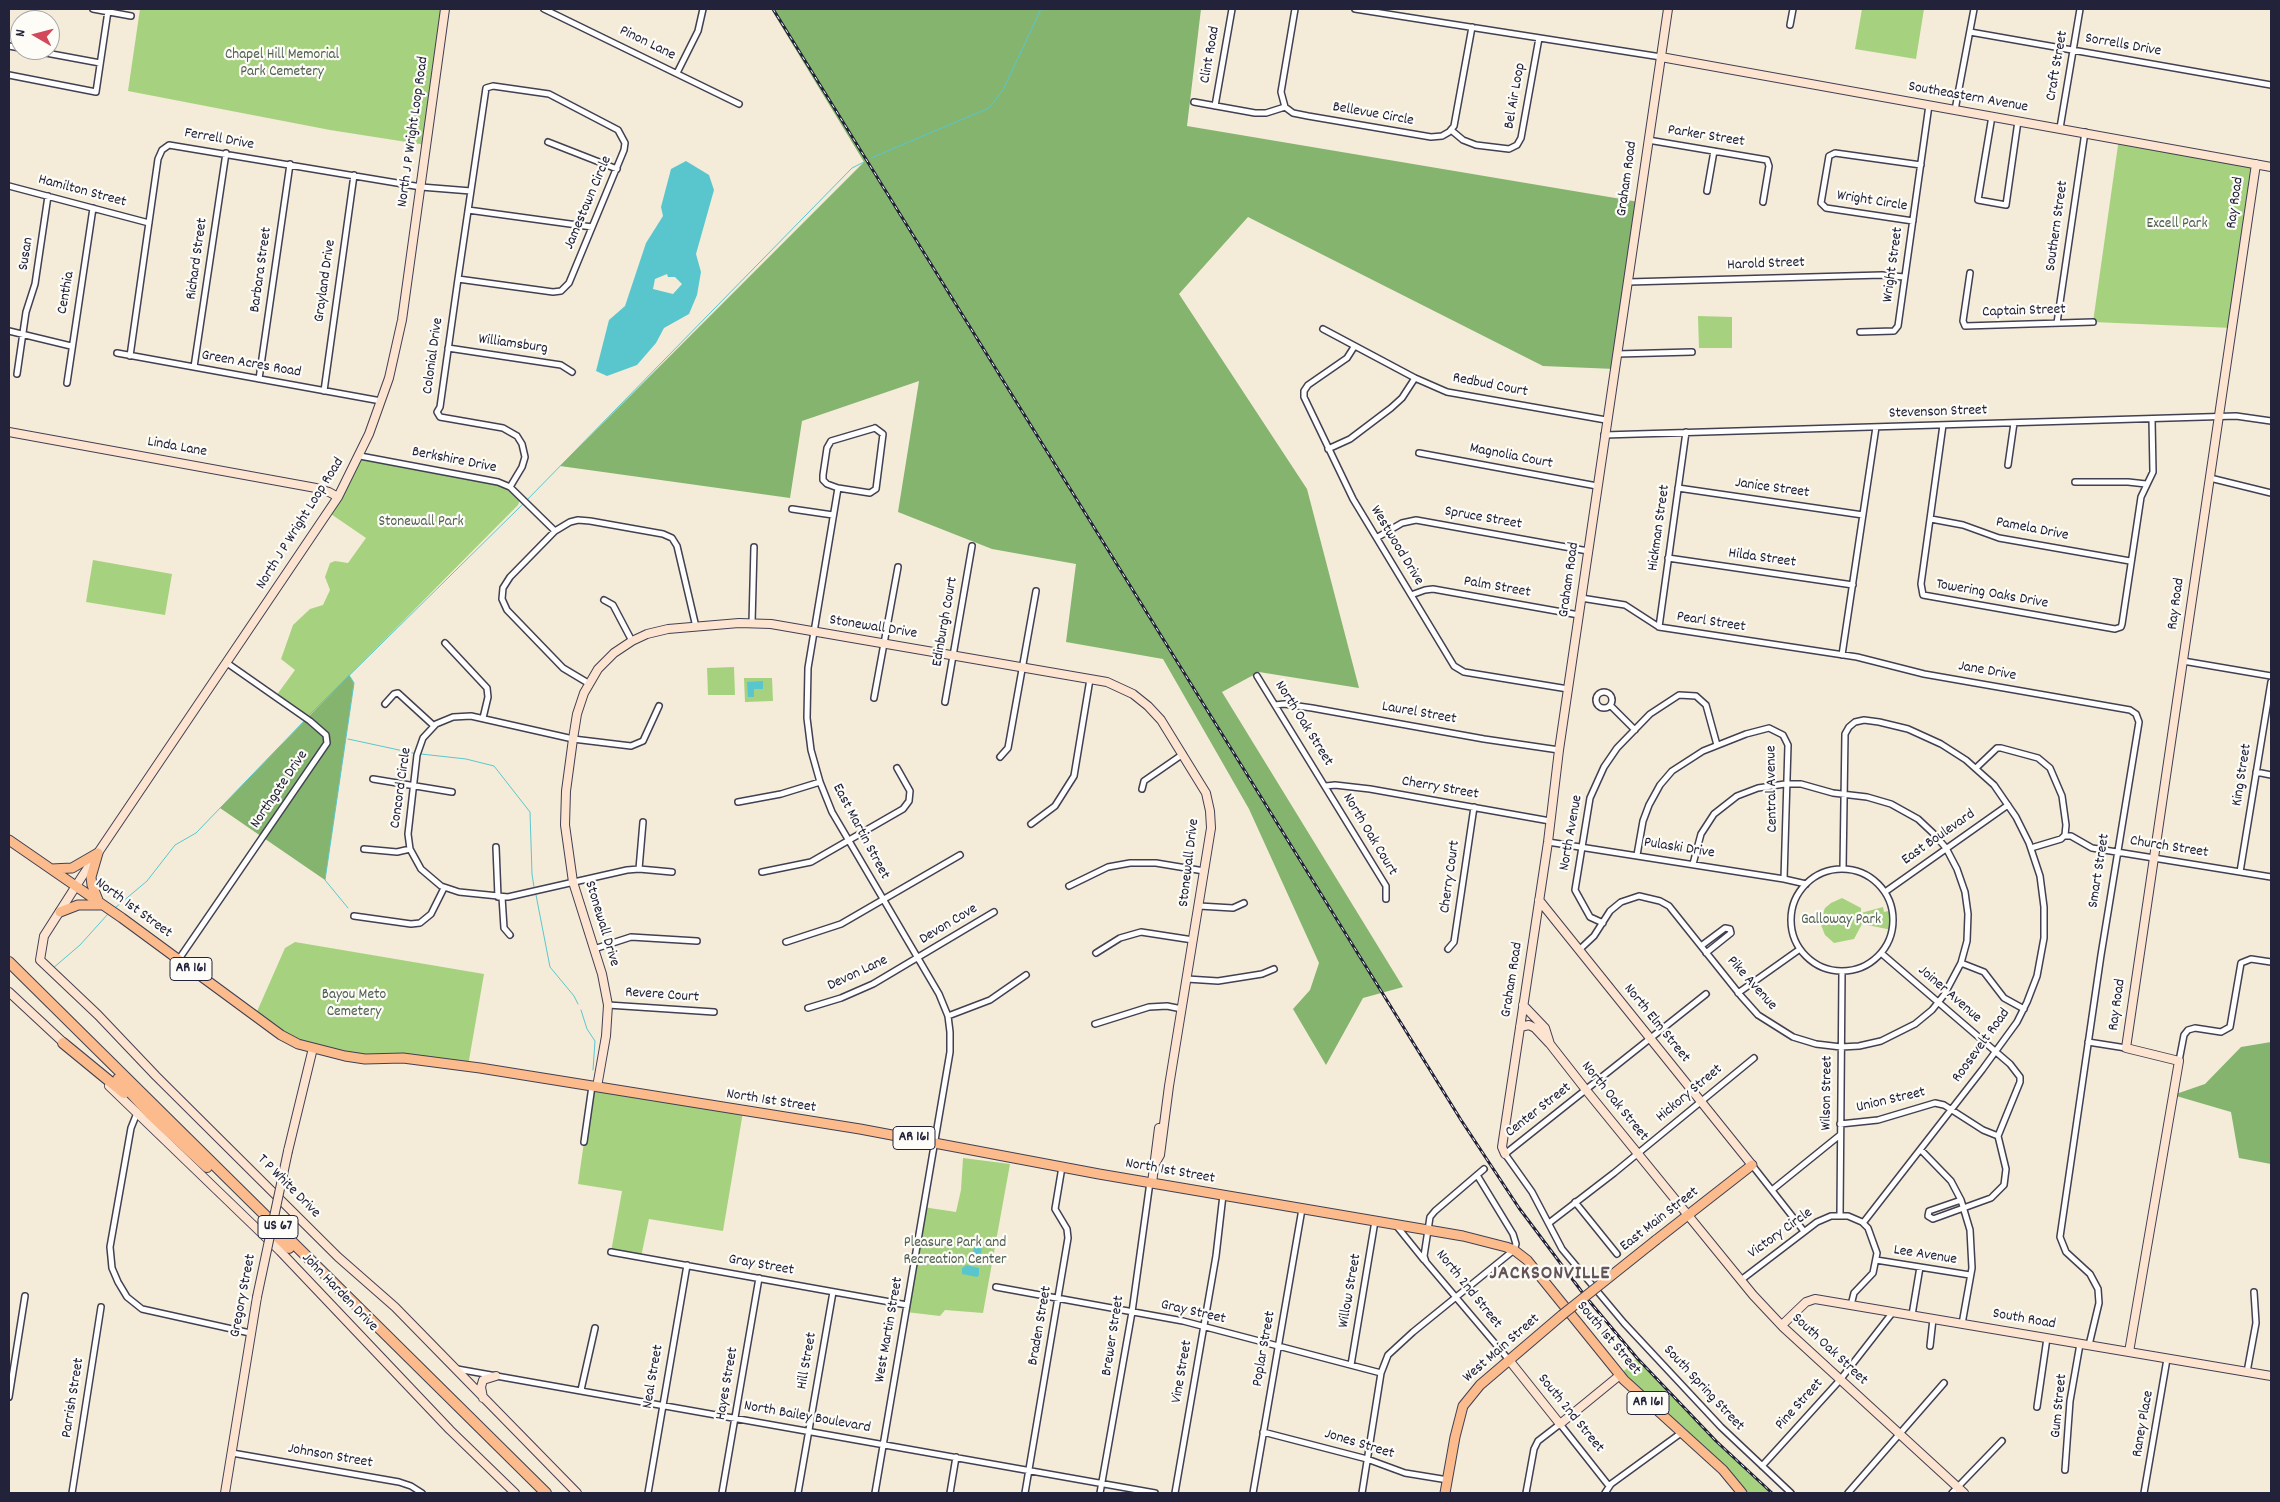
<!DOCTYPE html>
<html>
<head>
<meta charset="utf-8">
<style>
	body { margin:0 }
	#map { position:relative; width:2280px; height:1502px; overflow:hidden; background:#f4ecd8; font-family:Dekko,sans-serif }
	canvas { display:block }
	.frame { position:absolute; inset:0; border:10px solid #22223b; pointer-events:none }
	.north { position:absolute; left:10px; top:10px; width:50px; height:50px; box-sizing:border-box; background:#fdfcf7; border:1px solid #a5a5ac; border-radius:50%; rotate:278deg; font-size:14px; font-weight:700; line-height:20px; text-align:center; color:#22223b }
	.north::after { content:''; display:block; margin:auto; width:18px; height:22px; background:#d1495b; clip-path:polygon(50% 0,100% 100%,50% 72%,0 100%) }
</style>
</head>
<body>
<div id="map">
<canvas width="2280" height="1502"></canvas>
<div class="frame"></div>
<div class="north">N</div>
</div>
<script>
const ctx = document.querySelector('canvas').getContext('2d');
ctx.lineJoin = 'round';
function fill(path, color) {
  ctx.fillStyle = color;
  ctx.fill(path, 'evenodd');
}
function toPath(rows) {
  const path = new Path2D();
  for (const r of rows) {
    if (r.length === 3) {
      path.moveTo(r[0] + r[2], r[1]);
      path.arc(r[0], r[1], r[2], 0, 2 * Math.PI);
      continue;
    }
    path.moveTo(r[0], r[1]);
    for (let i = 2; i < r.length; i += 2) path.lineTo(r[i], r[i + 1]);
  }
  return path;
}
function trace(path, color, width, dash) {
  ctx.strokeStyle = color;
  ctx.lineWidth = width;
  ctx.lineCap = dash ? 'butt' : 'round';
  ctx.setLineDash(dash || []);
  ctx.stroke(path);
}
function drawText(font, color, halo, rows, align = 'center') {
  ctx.font = font + ' Dekko,sans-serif';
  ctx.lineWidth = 4.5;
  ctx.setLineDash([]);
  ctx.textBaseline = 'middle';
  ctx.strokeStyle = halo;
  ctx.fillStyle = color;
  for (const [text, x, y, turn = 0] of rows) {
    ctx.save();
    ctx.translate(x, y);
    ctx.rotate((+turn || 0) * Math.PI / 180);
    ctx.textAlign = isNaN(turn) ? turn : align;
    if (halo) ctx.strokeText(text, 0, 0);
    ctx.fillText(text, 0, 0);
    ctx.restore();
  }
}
fill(toPath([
	[140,9,445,9,426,145,330,130,128,91],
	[1862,9,1924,9,1916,59,1855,49],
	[2119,138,2256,164,2232,328,2093,322],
	[1698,316,1732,317,1732,348,1699,348],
	[360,456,498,482,521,498,518,505,307,718,276,696,295,670,281,659,293,625,310,609,323,605,330,590,325,577,330,563,335,561,348,563,366,538,328,512],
	[93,560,172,574,165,615,86,602],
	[734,667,735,695,708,695,707,668],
	[744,678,772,678,773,701,745,702],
	[1842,898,1861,908,1861,916,1861,913,1883,907,1884,912,1892,910,1892,930,1862,924,1854,939,1834,943,1825,935,1821,925,1822,916,1825,908,1831,903],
	[295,942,484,974,468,1066,365,1059,298,1044,255,1016,285,948],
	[592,1086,743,1112,723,1231,649,1219,641,1257,611,1252,622,1191,578,1184],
	[963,1158,1010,1164,983,1313,945,1310,940,1316,906,1312,923,1207,956,1212,961,1190],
	[1637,1358,1716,1441,1772,1493,1742,1493,1620,1375]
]), '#a6d27f');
fill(toPath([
	[771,9,1201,9,1187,126,1639,202,1615,369,1543,366,1248,217,1179,294,1307,489,1359,688,1259,672,1222,692,1403,987,1363,998,1326,1065,1293,1009,1310,990,1319,963,1249,809,1163,659,1066,642,1076,564,992,549,898,512,919,381,802,421,790,498,560,466,864,162],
	[349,675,354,683,325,880,220,808],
	[2271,1042,2271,1164,2239,1158,2231,1112,2173,1095,2205,1084,2241,1047]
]), '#84b46e');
fill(toPath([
	[686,161,709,175,714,190,696,254,701,272,697,295,689,314,664,328,656,343,637,365,607,376,596,371,609,320,625,306,646,243,663,216,661,207,671,169],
	[667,274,668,277,675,277,682,284,673,294,653,289,655,279],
	[763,681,763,689,754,689,754,697,748,697,747,682],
	[974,1247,982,1248,979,1264,971,1263],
	[967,1265,979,1268,979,1275,977,1277,962,1274,962,1268]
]), '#59c6ce');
trace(toPath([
	[871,158,989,108,1003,90,1041,9],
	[526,501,852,168,864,162],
	[307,717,523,504],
	[348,739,413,753],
	[421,754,466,759,494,766,530,812,532,874,534,887],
	[536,895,550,967,574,996,578,1004],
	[115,908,147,881,175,845,196,833,305,720],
	[348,908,325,880,354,683,349,675],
	[52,969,80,945,108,914],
	[581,1010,587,1029,595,1041,593,1070]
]), '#59c6ce', 1);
const street = toPath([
	[93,9,131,16],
	[544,9,739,104],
	[1295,9,1281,92,1285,107,1293,113,1308,116,1431,137,1442,136,1449,132,1454,126,1472,27],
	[1355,9,1661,57],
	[1790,25,1793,9],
	[1970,32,2271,85],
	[9,46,20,48],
	[30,50,100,63],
	[677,73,698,31,703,9],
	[9,75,96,92,108,11],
	[1194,102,1255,113,1266,113,1285,107],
	[1215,106,1232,9],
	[1955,110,1974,9],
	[1992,116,1978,200,2006,205,2018,121],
	[2060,128,2080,9],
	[1451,130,1463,140,1476,145,1509,149,1517,145,1521,138,1539,38],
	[1648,140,1767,160,1769,166,1763,202],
	[548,142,617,169],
	[9,186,149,223],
	[1707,191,1714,151],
	[468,210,592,227],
	[1913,221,1826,208,1821,203,1829,156,1835,153,1921,165],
	[1970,273,1963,321,1965,326,2093,322],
	[458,279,553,292,561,291,569,283,624,150,625,143,618,130,549,94,493,86,486,88,458,279,440,407,437,412,440,417,503,428,517,436,522,444,525,457,522,467,510,487],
	[1628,282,1882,275,1904,277],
	[2057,323,2085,132],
	[1323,329,1415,378,1447,392,1606,420],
	[9,331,71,346],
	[1860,332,1894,331,1898,326,1929,105],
	[1354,347,1347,358,1308,385,1304,391,1304,397,1353,499,1454,666,1464,672,1568,689],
	[448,348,561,365,572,372],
	[117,353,381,401],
	[1617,354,1692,352],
	[130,356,158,159,162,150,169,145,421,187,471,191],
	[194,367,226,153],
	[17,374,26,312,35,284,48,196],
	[259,379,290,164],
	[67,383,93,208],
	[324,391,354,175],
	[1943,425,1921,584,1923,595,2115,629,2121,627,2122,624,2141,497,2153,472,2152,419],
	[875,428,883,434,876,489,870,493,838,488,827,484,823,480,823,475,827,448,831,441,875,428],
	[1604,435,2236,416,2271,421],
	[1328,449,1350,439,1391,408,1402,398,1415,378],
	[1419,453,1597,486],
	[360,456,498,482,510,487,555,531],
	[2008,465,2014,423],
	[2210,478,2271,493],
	[2075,482,2128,482,2146,484],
	[838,488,808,668,807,718,811,750,820,782,832,812,939,994,948,1016,950,1032,950,1052,875,1493],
	[1678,488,1863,515],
	[792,509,833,515],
	[1931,519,1963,525,1999,538,2130,561],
	[1378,537,1402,523,1416,520,1588,551],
	[1668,558,1853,585],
	[1411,595,1425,590,1433,589,1579,615],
	[1581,598,1625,605,1659,627,1857,657,1924,674,2130,710,2136,714,2139,722,2101,955,2060,1237,2066,1252,2090,1274,2098,1289,2099,1303,2089,1345],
	[604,600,613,605,632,641],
	[752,623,754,547],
	[1659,627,1686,432],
	[445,643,487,688,488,697,483,718],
	[1842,655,1876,427],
	[2183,661,2271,676],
	[1257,676,1386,886,1386,899],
	[588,683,563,668,507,610,502,599,503,588,510,577,555,531,570,522,578,520,590,521,663,534,672,538,677,546,696,627],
	[1604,700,8],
	[874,698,898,567],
	[945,702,972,546],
	[385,704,394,694,398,693,433,725],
	[1275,705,1284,704,1312,708,1484,739,1559,750],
	[659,706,643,741,631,746,573,739,471,716,453,717,436,724,423,738,417,755,408,834,410,849,421,869,441,886,459,892,508,897,627,870,639,869,672,872],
	[1611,706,1635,730],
	[1000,757,1008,748,1036,591],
	[1976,768,1997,748,2001,748,2038,758,2050,768,2062,796,2066,825,2065,835,2061,839,2031,848],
	[2256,772,2271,775],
	[373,779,452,792],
	[1326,786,1335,785,1370,789,1550,821],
	[1142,789,1144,781,1183,754],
	[738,802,781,794,820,782],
	[1031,824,1055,806,1074,776,1090,679],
	[2065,836,2071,836,2092,848,2271,877],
	[1548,842,1784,879,1806,884],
	[496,847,498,897],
	[364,849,397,852,410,849],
	[1637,855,1643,821,1649,805,1660,785,1672,771,1703,751,1746,734,1769,728,1783,735,1788,745,1784,879],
	[1842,920,51],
	[639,869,643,822],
	[1843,869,1845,734,1849,727,1855,722,1864,720,1879,722,1908,729,1941,744,1966,760,1994,785,2016,817,2029,843,2040,876,2044,907,2044,938,2037,976,2027,1002,2017,1022,1982,1070,1863,1223],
	[762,872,811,862,903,809,909,801,910,791,897,768],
	[2240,872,2271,682],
	[1069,886,1108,867,1130,863,1156,863,1204,871],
	[1885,892,2008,805],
	[502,897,504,928,510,935],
	[1199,906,1233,908,1244,903],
	[354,916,411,924,420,923,431,914,444,888],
	[1603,923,1590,917,1575,890,1590,798,1604,767,1617,748,1650,714,1679,695,1696,696,1706,705,1717,745],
	[786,942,841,924,960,855],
	[1701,946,1725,928,1730,929,1731,933,1706,953],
	[594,949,631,937,697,941],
	[1448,949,1454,942,1474,807],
	[1579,950,1594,936,1610,911,1621,902,1639,896,1660,901,1669,906,1741,996,1758,1015,1793,1037,1816,1044,1841,1047,1859,1046,1881,1041,1915,1024,1932,1010,1944,995,1961,963,1967,941,1968,914,1965,892,1957,869,1946,848,1934,834,1918,819,1891,804,1867,797,1833,793,1801,784,1785,784,1758,788,1737,796,1714,814,1701,834,1693,864],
	[1096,953,1120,938,1141,932,1193,940],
	[1881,953,2010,1064,2020,1077,2020,1082,1998,1136,2006,1169,2004,1185,1991,1198,1933,1219,1928,1216,1929,1211,1961,1200],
	[179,959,327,743,326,735,310,721,227,663],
	[1961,963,1984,972,2004,998,2024,1009],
	[1187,979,1218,981,1262,974,1274,969],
	[1738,993,1800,949],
	[1706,994,1505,1154,1532,1192,1562,1249,1624,1323,1721,1427,1791,1493],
	[608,1005,714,1012],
	[808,1008,841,998,873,984,994,912],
	[948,1016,990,1000,1026,975],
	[1095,1024,1149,1007,1167,1006,1182,1009],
	[2088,1042,2126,1048],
	[2179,1061,2184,1035,2188,1030,2195,1028,2221,1032,2230,1027,2241,963,2251,959,2271,962],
	[137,1113,131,1128,110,1247,112,1268,118,1282,127,1297,142,1309,250,1333],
	[1840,1124,1878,1120,1935,1103,1944,1105,1983,1130,1998,1136],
	[584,1142,592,1086],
	[1921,1150,1951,1181,1961,1200,1970,1230,1972,1268,1962,1324],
	[1752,1165,1803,1230],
	[1484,1169,1435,1211,1430,1217,1424,1256,1426,1262,1509,1360],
	[1772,1190,1840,1135],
	[1575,1202,1617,1254],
	[1840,1215,1842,972],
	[1549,1223,1614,1173,1754,1058],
	[1395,1224,1424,1260],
	[611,1252,907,1305],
	[1876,1260,1970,1275],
	[1741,1280,1817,1222,1831,1216,1848,1216,1862,1222,1868,1228,1877,1253,1873,1273,1854,1293,1851,1305],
	[996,1287,1183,1321,1381,1373],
	[1912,1315,1920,1267],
	[1930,1346,1933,1319],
	[1351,1365,1375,1221],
	[457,1369,1155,1493],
	[2247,1372,2256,1323,2254,1292],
	[581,1390,595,1328],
	[9,1397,25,1296],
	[2037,1407,2047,1338],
	[1263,1432,1367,1459,1405,1473,1448,1480],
	[232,1453,399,1482,411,1486,422,1493],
	[1762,1466,1840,1380,1893,1312],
	[2065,1470,2070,1401,2080,1344],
	[72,1493,101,1307],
	[648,1493,687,1265],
	[722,1493,759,1278],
	[798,1493,833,1292],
	[950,1493,956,1457],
	[1025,1493,1068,1238,1067,1229,1055,1209,1062,1167],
	[1100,1493,1132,1312,1150,1182],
	[1175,1493,1216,1256,1223,1195],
	[1253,1493,1302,1209],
	[1362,1493,1381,1373,1388,1355,1413,1332,1514,1250,1516,1244,1513,1234,1477,1175],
	[1526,1493,1534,1449,1538,1441,1560,1424,1609,1486],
	[1605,1493,1611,1484,1681,1433],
	[1848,1493,1944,1383],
	[1952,1493,2002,1441],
	[2144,1493,2167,1359]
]);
const secondary = toPath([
	[445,9,402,320,389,378,369,434,338,497,83,875,44,936,40,960,98,1015,156,1076,338,1257,395,1307,577,1493],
	[1661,57,2271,167],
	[9,432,316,488,329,492,338,497],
	[1539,900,1752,1165],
	[9,992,66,1045],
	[1523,1005,1545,1028,1550,1044,1586,1090,1753,1295,1783,1327,1964,1493],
	[1520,1027,1529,1025,1535,1028,1549,1043],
	[109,1086,280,1251,450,1430,515,1493],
	[597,1087,606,1036,608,1005,602,974,573,882,565,825,566,791,573,739,577,714,584,693,598,669,614,653,632,641,647,634,668,629,739,623,771,624,1107,682,1133,694,1148,706,1161,720,1206,793,1210,811,1211,828,1169,1086,1160,1155,1156,1162],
	[288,1151,313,1048],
	[1505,1154,1502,1147,1548,842,1559,750,1668,9],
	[1152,1183,1159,1128],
	[1782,1325,1806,1302,1815,1299,2271,1376],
	[2129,1352,2179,1061,2126,1048,2256,164],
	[1509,1360,1560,1424,1620,1375],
	[483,1398,481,1387,483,1380,496,1376],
	[225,1493,257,1297]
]);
const primary = toPath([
	[9,840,122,918,281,1035,298,1044,345,1056,365,1059,403,1058,480,1068,860,1129,1099,1174,1463,1236,1506,1247,1514,1250,1527,1260,1624,1380,1723,1470,1742,1493],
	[98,853,91,877,92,885,98,900],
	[51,869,72,868,98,853],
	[60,912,78,905,103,905],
	[1656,1240,1752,1165],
	[1445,1493,1455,1437,1463,1406,1480,1385,1562,1315]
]);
const highway = toPath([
	[9,962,546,1493],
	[63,1043,124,1093],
	[118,1079,149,1113,207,1167],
	[266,1225,289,1248]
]);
trace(street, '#424053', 8);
trace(secondary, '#424053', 10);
trace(primary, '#424053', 11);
trace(highway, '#424053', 12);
trace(street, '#fff', 5);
trace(secondary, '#fde4d1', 8);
trace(primary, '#fbbb8c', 9);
trace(highway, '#fbbb8c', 10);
const rail = toPath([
	[773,9,1461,1120,1519,1208,1585,1296,1637,1358,1716,1441,1772,1493]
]);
trace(rail, '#22223b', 3);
trace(rail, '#fdfcf7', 1, [4]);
const secondaryBridge = toPath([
	[257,1297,288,1151]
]);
const primaryBridge = toPath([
	[1562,1315,1656,1240]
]);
trace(secondaryBridge, '#424053', 10, []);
trace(primaryBridge, '#424053', 11, []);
trace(secondaryBridge, '#fde4d1', 8);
trace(primaryBridge, '#fbbb8c', 9);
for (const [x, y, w] of [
	[191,969,42],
	[914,1138,42],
	[278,1227,40],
	[1648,1403,42]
]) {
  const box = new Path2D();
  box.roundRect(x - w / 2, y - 11.5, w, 23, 4);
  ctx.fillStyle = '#fdfcf7';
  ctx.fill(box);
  trace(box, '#22223b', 1);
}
drawText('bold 14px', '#22223b', null, [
	["AR 161",191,969],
	["AR 161",914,1138],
	["US 67",278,1227],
	["AR 161",1648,1403]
]);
drawText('15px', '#22223b', '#fdfcf7', [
	["Pinon Lane",647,44,26],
	["Sorrells Drive",2123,46,10],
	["Clint Road",1211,55,-80],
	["Craft Street",2058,66,-80],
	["Bel Air Loop",1516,96,-80],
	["Southeastern Avenue",1968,98,10],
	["Bellevue Circle",1373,115,10],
	["North J P Wright Loop Road",414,132,-82],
	["Parker Street",1706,137,9],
	["Ferrell Drive",219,140,10],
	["Graham Road",1628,179,-82],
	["Hamilton Street",82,192,15],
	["Wright Circle",1872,202,9],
	["Jamestown Circle",589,203,-67],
	["Ray Road",2236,203,-82],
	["Southern Street",2058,226,-82],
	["Susan",27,254,-81],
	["Richard Street",198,259,-82],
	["Harold Street",1766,265,-2],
	["Wright Street",1894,265,-82],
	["Barbara Street",262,270,-82],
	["Grayland Drive",326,281,-82],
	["Centhia",67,293,-80],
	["Captain Street",2024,312,-2],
	["Williamsburg",513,345,8],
	["Colonial Drive",434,356,-82],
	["Green Acres Road",251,365,10],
	["Redbud Court",1490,386,11],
	["Stevenson Street",1938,413,-2],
	["Linda Lane",177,448,10],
	["Magnolia Court",1511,457,11],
	["Berkshire Drive",454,461,11],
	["Janice Street",1772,489,8],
	["Spruce Street",1483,519,10],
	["North J P Wright Loop Road",301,524,-58],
	["Hickman Street",1660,528,-82],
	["Pamela Drive",2032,530,11],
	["Westwood Drive",1396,546,59],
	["Hilda Street",1762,559,8],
	["Graham Road",1570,580,-82],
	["Palm Street",1497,588,10],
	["Towering Oaks Drive",1992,595,10],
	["Ray Road",2177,604,-82],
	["Edinburgh Court",946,622,-80],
	["Pearl Street",1711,623,9],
	["Stonewall Drive",873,628,9],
	["Jane Drive",1987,672,10],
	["Laurel Street",1419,714,10],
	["North Oak Street",1303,724,58],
	["King Street",2243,775,-81],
	["Concord Circle",402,788,-82],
	["Cherry Street",1440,789,10],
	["Central Avenue",1773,789,-91],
	["Northgate Drive",280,790,-56],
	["East Martin Street",860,832,62],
	["North Avenue",1572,833,-80],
	["North Oak Court",1369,835,59],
	["East Boulevard",1939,838,-35],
	["Church Street",2169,848,9],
	["Pulaski Drive",1679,849,9],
	["Stonewall Drive",1190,863,-83],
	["Smart Street",2100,871,-81],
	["Cherry Court",1451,877,-82],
	["North 1st Street",133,909,36],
	["Stonewall Drive",601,924,73],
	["Devon Cove",949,925,-31],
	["Devon Lane",858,974,-25],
	["Graham Road",1513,980,-81],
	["Pike Avenue",1751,984,48],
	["Joiner Avenue",1949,995,41],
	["Revere Court",662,996,4],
	["Ray Road",2118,1005,-82],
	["North Elm Street",1656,1024,51],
	["Roosevelt Road",1982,1046,-54],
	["Wilson Street",1828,1093,-89],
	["Hickory Street",1690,1094,-40],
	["Union Street",1891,1101,-13],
	["North 1st Street",771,1102,9],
	["North Oak Street",1614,1102,51],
	["Center Street",1539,1111,-38],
	["North 1st Street",1170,1172,10],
	["T P White Drive",288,1187,45],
	["East Main Street",1660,1220,-38],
	["Victory Circle",1781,1234,-36],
	["Lee Avenue",1925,1256,9],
	["Gray Street",761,1266,10],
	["North 2nd Street",1468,1290,51],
	["Willow Street",1351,1291,-80],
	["John Harden Drive",339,1293,46],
	["Gregory Street",244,1296,-79],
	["Gray Street",1193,1313,13],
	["South Road",2024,1320,10],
	["Braden Street",1041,1326,-80],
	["West Martin Street",890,1330,-80],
	["Brewer Street",1114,1336,-81],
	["South 1st Street",1608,1339,50],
	["Poplar Street",1265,1349,-80],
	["West Main Street",1502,1349,-41],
	["South Oak Street",1829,1350,43],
	["Hill Street",808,1361,-80],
	["Vine Street",1183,1372,-80],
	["Neal Street",654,1377,-80],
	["Hayes Street",728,1384,-80],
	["South Spring Street",1703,1389,47],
	["Parrish Street",74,1398,-81],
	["Pine Street",1800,1405,-48],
	["Gum Street",2060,1406,-84],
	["South 2nd Street",1570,1414,51],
	["North Bailey Boulevard",807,1418,10],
	["Raney Place",2144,1424,-80],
	["Jones Street",1359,1445,17],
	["Johnson Street",330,1457,10]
]);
drawText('15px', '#506053', '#fdfcf7', [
	["Chapel Hill Memorial",282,56],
	["Park Cemetery",282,73],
	["Excell Park",2177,225],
	["Stonewall Park",421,523],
	["Galloway Park",1841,921],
	["Bayou Meto",354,996],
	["Cemetery",354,1013],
	["Pleasure Park and",955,1244],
	["Recreation Center",955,1261]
]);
ctx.letterSpacing = '1px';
drawText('bold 20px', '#635458', '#fdfcf7', [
	["JACKSONVILLE",1550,1275]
]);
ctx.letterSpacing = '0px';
</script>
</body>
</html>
